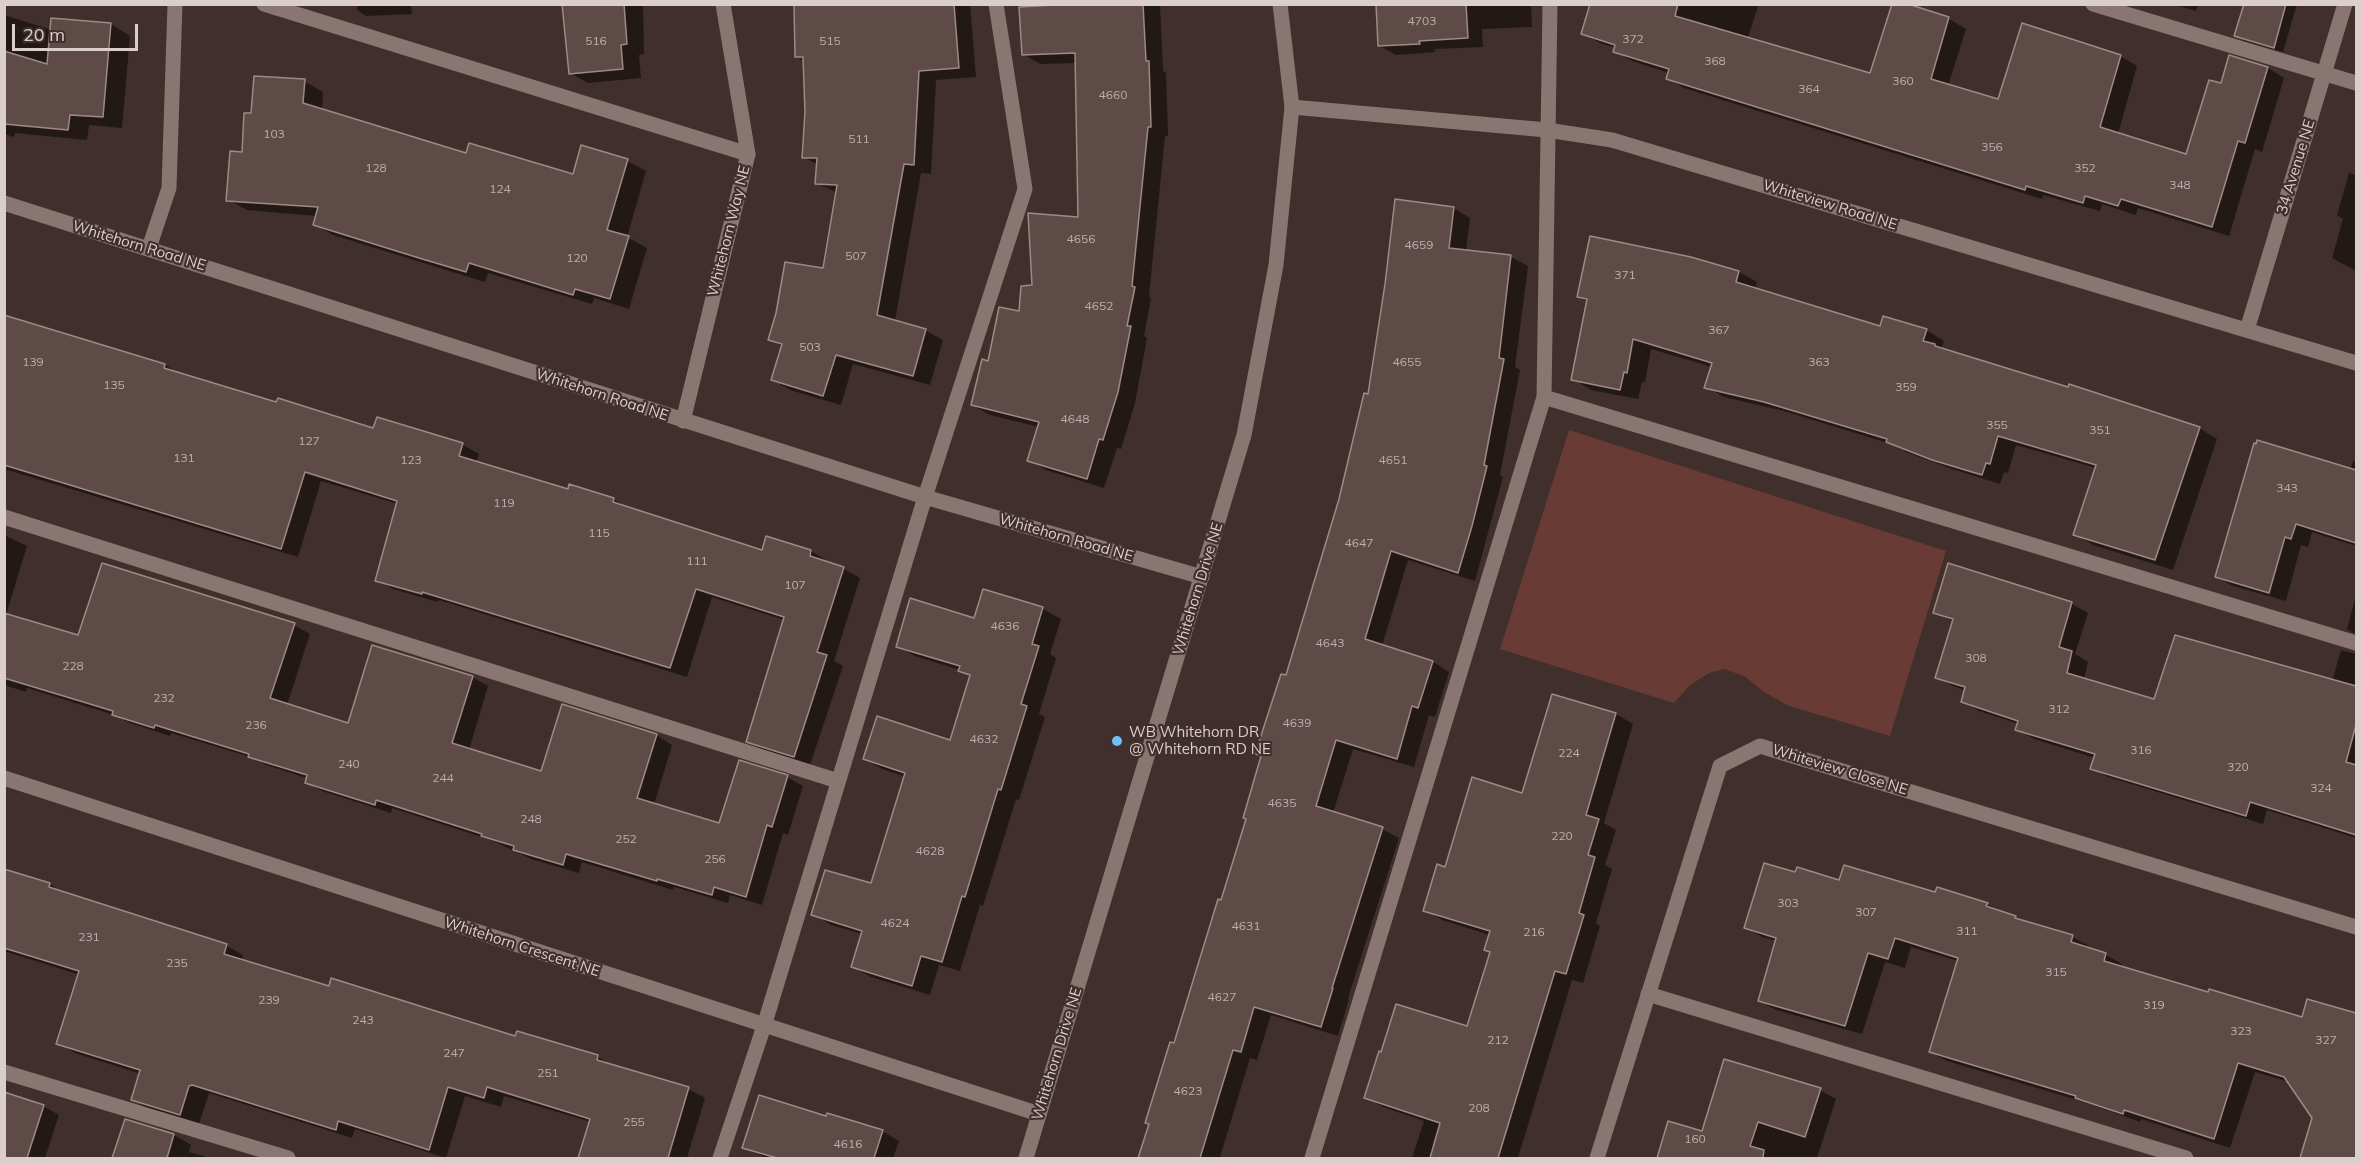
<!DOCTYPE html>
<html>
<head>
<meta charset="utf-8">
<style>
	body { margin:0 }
	#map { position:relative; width:2361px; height:1163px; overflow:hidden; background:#402f2c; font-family:Mulish,sans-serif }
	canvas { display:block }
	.frame { position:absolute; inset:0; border:6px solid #dacfcd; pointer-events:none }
	.scale { position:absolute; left:12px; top:24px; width:126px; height:27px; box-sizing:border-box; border:3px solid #dacfcd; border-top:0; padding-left:8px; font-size:18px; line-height:21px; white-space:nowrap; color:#dacfcd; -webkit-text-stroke:4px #402f2c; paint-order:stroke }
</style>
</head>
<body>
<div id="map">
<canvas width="2361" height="1163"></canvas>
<div class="frame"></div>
<div class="scale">20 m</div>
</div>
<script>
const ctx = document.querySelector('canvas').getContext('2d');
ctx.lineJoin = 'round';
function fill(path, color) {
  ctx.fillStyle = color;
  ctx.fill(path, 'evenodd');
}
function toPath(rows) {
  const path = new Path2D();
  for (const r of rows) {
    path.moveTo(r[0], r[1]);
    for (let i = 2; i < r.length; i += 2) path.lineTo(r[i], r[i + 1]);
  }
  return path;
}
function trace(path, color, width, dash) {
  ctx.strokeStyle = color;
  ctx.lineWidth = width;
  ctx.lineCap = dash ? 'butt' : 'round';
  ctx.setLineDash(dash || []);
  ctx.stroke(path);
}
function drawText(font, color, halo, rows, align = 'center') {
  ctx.font = font + ' Mulish,sans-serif';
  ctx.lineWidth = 4.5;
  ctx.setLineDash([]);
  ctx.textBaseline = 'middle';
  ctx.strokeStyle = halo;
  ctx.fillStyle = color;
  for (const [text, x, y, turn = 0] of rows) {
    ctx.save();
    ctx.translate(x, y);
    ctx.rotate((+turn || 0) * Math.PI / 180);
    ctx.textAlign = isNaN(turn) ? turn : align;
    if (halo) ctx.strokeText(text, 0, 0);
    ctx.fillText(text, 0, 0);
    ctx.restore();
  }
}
fill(toPath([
	[1569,430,1946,551,1890,736,1789,706,1764,692,1744,676,1724,669,1709,673,1689,686,1674,703,1500,649]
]), '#683b34');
fill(toPath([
	[357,4,411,4,412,14,366,16,357,10],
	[564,4,643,4,644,54,639,55,641,78,588,83,570,73],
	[801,4,970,4,976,77,936,80,931,174,921,173,895,321,925,330,943,340,930,385,853,364,841,405,790,390,773,380,783,347,770,339,824,270,838,193,816,183,818,165,804,157,806,112,804,61,797,57],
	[1021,4,1160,4,1163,71,1166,73,1168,136,1165,136,1149,297,1151,298,1144,336,1147,338,1135,403,1121,449,1117,448,1104,488,1046,470,1029,460,1039,427,990,415,973,405,989,363,1033,287,1079,219,1076,63,1040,64,1023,54],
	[1377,4,1531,4,1532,27,1482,29,1483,47,1435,49,1435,52,1396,55,1379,45],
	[1591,4,1759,4,1748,37,1871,75,1903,4,1949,19,1966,29,1948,86,1999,101,2120,56,2137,66,2118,134,2187,156,2222,85,2268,68,2284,78,2262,152,2255,149,2229,236,2138,208,2136,215,2102,204,2100,211,2043,195,2042,199,1684,88,1667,78,1669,73,1632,61,1615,52,1616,48,1600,43,1583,34],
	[2172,4,2198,4,2196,11],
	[2245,4,2297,4,2283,52,2245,41,2236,36],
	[4,15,52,30,111,24,130,36,122,128,89,125,87,140,15,133,14,137,4,134],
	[304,81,323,92,322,111,467,155,574,176,627,161,646,171,627,237,647,248,629,309,594,298,592,304,488,273,485,282,333,235,315,224,317,216,247,210,228,200,243,153,252,115],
	[2349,173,2356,175,2356,271,2332,258,2343,219,2337,215],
	[1454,208,1470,218,1466,251,1511,257,1528,266,1515,367,1520,370,1500,475,1503,477,1475,581,1408,560,1382,646,1433,662,1449,672,1435,717,1429,715,1414,767,1353,749,1333,813,1382,829,1399,838,1348,998,1349,999,1338,1036,1271,1015,1257,1060,1250,1058,1220,1157,1225,1158,1140,1158,1247,819,1262,757,1257,754,1287,677,1341,499,1369,395],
	[1739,272,1757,282,1755,289,1881,328,1926,330,1944,341,1941,350,2199,428,2217,439,2173,570,2093,545,2075,534,2096,468,2016,445,2008,473,2004,472,2000,484,1952,469,1906,452,1894,445,1784,411,1724,397,1706,387,1712,367,1651,349,1645,382,1642,382,1638,399,1591,390,1573,379,1588,302,1579,297],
	[4,317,165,365,182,375,277,404,374,429,378,418,463,445,479,454,476,462,569,491,613,499,630,509,763,552,767,537,811,551,827,561,826,563,844,569,860,578,834,661,843,666,810,765,764,750,747,741,784,620,712,597,687,677,439,600,438,602,393,589,377,580,398,504,321,481,298,557,4,469],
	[2353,461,2356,462,2356,546,2312,532,2308,547,2301,545,2286,601,2233,586,2216,577,2350,470],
	[4,535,27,546,6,615,79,637,294,625,310,634,287,705,349,725,472,677,488,686,469,750,542,773,656,735,672,745,654,805,720,825,787,777,803,786,788,835,783,833,762,905,730,895,728,903,674,887,673,890,582,862,579,873,531,859,491,840,392,808,391,813,322,791,306,782,307,778,266,765,254,758,171,733,170,736,130,723,114,715,27,688,26,692,4,685],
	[984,590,1043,609,1061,619,1050,654,1056,658,1039,714,1045,717,1019,800,1016,799,983,906,980,905,960,971,939,965,930,995,871,977,853,967,863,934,831,925,813,914,872,885,906,777,882,769,864,759,951,742,971,677,960,670,915,656,897,646,975,619],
	[2356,595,2356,634,2347,629],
	[2072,604,2088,613,2075,654,2088,662,2084,679,2155,701,2332,681,2341,650,2356,654,2356,838,2267,810,2263,824,2108,777,2092,768,2095,758,2034,739,2017,729,2019,724,1979,711,1963,701,1966,691,1953,686,1936,677,1954,622,1935,612],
	[1553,695,1616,714,1633,724,1604,823,1616,830,1605,865,1612,869,1596,923,1600,926,1583,983,1572,980,1518,1158,1412,1158,1424,1121,1383,1107,1365,1097,1467,1028,1492,952,1490,935,1442,920,1425,910,1446,868,1523,795],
	[4,870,50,884,66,895,227,946,243,955,242,961,330,987,516,1038,598,1057,615,1067,688,1089,705,1098,687,1158,580,1158,591,1122,504,1096,501,1107,465,1096,446,1158,355,1129,352,1138,209,1093,199,1124,149,1109,133,1100,141,1074,75,1053,58,1043,80,975,4,951],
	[1796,874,1936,894,1987,904,2024,922,2072,937,2089,946,2088,949,2106,955,2122,964,2121,967,2303,1019,2308,1001,2356,1015,2356,1158,2301,1158,2314,1118,2289,1082,2255,1072,2230,1148,2141,1119,2140,1122,2087,1103,1947,1061,1930,1052,1958,961,1911,947,1905,968,1885,962,1862,1034,1776,1010,1760,1001,1777,941,1762,937,1745,927],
	[1820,1090,1836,1099,1817,1158,1659,1158,1669,1123,1703,1133],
	[4,1094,43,1106,59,1115,45,1158,4,1158],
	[827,1118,882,1131,899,1141,893,1158,766,1158,744,1147],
	[126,1121,176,1136,191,1145,189,1152,211,1158,114,1158]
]), '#0007');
const building = toPath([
	[562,4,624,4,627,44,621,45,623,69,569,74,562,4],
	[954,4,959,68,919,71,914,165,904,164,877,315,926,329,913,376,836,355,823,396,771,380,782,344,768,340,776,313,785,262,823,268,837,185,815,184,817,158,802,158,805,112,803,57,795,57,794,5,954,4],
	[1071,4,1143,4,1146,61,1149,61,1151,127,1148,127,1132,286,1135,287,1127,326,1131,326,1118,392,1103,440,1099,439,1087,479,1027,461,1039,422,971,405,982,359,988,361,999,307,1019,311,1021,286,1032,285,1028,213,1078,217,1075,53,1022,55,1019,7,1071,4],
	[1376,4,1466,4,1468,38,1419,41,1420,44,1378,46,1376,4],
	[1590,4,1678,4,1675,16,1870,73,1892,4,1908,4,1949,17,1931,79,1998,99,2022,23,2121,55,2100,127,2186,154,2209,80,2221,83,2229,55,2268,67,2245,143,2238,141,2212,227,2121,199,2118,206,2085,196,2083,203,2026,186,2025,190,1666,79,1669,69,1613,52,1615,45,1581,34,1590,4],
	[2244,4,2286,4,2274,48,2234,36,2244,4],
	[51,18,111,23,103,117,70,115,68,130,4,124,4,51,47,64,51,18],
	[254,76,305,79,303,103,466,153,469,143,573,174,581,145,628,159,607,230,629,236,610,299,575,289,573,295,469,263,466,272,419,258,313,225,318,207,226,201,230,151,242,152,244,113,251,113,254,76],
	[1395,199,1454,207,1449,248,1511,255,1499,358,1504,359,1484,465,1487,466,1472,526,1458,573,1391,551,1365,639,1433,661,1418,708,1412,706,1397,759,1336,740,1316,806,1383,827,1332,988,1333,988,1321,1027,1254,1007,1241,1052,1233,1050,1200,1158,1138,1158,1149,1124,1145,1123,1170,1042,1174,1043,1218,899,1221,900,1246,819,1243,818,1261,756,1255,754,1281,674,1286,675,1339,499,1364,393,1368,394,1385,284,1395,199],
	[1590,236,1691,257,1739,271,1736,282,1880,326,1883,316,1927,329,1923,341,1935,344,1935,346,2068,387,2069,384,2200,427,2155,560,2073,535,2096,465,1998,436,1990,464,1986,463,1982,475,1932,460,1886,442,1887,439,1764,402,1704,388,1712,363,1633,339,1627,373,1624,372,1620,390,1571,380,1587,299,1577,297,1590,236],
	[4,315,165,364,164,368,276,402,278,398,373,428,377,417,463,443,459,456,568,489,569,484,614,498,613,502,762,550,766,536,811,550,810,556,844,567,817,652,827,655,794,757,746,742,784,617,696,589,670,668,422,592,422,594,375,581,397,501,305,472,281,549,4,465,4,315],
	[2257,440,2356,470,2356,543,2296,524,2291,539,2285,537,2269,593,2215,577,2254,443,2256,444,2257,440],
	[102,563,295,623,270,698,348,723,372,645,473,676,452,743,541,771,562,704,657,734,637,798,719,823,739,760,788,775,772,827,767,825,746,897,714,887,712,895,657,879,657,881,566,854,563,865,513,850,514,846,481,836,482,834,376,800,375,805,305,783,307,775,248,757,249,754,155,725,154,728,112,715,113,711,4,678,4,613,78,635,102,563],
	[1948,563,2072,602,2059,647,2072,651,2067,673,2154,699,2175,635,2356,686,2356,725,2346,762,2356,765,2356,835,2250,802,2246,816,2090,769,2095,754,2015,730,2018,721,1961,702,1965,687,1935,678,1953,619,1933,613,1948,563],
	[983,589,1043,607,1032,644,1039,646,1021,704,1027,706,1001,790,998,789,965,897,962,896,942,962,921,956,912,986,851,967,862,931,811,915,825,870,871,883,905,773,863,759,877,716,950,740,970,675,958,671,960,666,896,647,910,598,974,618,983,589],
	[1552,694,1616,713,1586,815,1599,819,1588,855,1595,857,1579,913,1584,915,1566,974,1555,971,1498,1158,1430,1158,1440,1123,1364,1098,1379,1051,1381,1052,1396,1004,1467,1026,1490,952,1484,950,1490,931,1423,911,1437,864,1445,867,1472,777,1522,793,1552,694],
	[1764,863,1795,872,1797,867,1839,880,1844,865,1935,892,1937,887,1988,903,1986,906,2016,916,2015,918,2073,935,2071,942,2106,953,2104,961,2208,992,2209,989,2302,1017,2307,999,2356,1013,2356,1158,2300,1158,2312,1118,2284,1077,2238,1063,2214,1139,2124,1110,2123,1114,2075,1098,2076,1096,1929,1052,1958,958,1895,938,1888,959,1868,953,1845,1026,1758,1001,1776,938,1744,928,1764,863],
	[4,869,50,883,49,887,227,944,224,954,329,986,331,978,515,1036,517,1031,598,1055,597,1060,689,1087,668,1158,578,1158,590,1119,487,1087,484,1098,448,1087,429,1150,338,1121,336,1130,192,1085,189,1086,180,1115,131,1100,140,1070,56,1044,79,971,4,948,4,869],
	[1724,1059,1821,1088,1805,1137,1758,1122,1750,1146,1764,1150,1763,1158,1657,1158,1668,1121,1702,1131,1724,1059],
	[4,1092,44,1105,27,1158,4,1158,4,1092],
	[759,1095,826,1116,827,1113,883,1130,874,1158,777,1158,742,1148,759,1095],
	[125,1119,174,1134,167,1158,112,1158,125,1119]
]);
fill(building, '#5e4b48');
trace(building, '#9e8986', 1.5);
trace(toPath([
	[264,4,748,154],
	[2093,4,2356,83],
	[1544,397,2356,643],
	[4,517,838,781],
	[1648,994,2186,1158],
	[4,1072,288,1158],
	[720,1158,764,1026,925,497,1025,189,996,4],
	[1312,1158,1544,397,1550,4]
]), '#897571', 15);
trace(toPath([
	[1292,107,1547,130,1612,140,2356,363],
	[4,203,925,497,1202,577],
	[149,248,169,188,175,4],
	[2247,330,2345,4],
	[683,421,748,154,723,4],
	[4,778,1039,1114],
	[1597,1158,1720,766,1760,746,2356,927]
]), '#897571', 15);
trace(toPath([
	[1026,1158,1244,435,1276,265,1292,107,1280,4]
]), '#897571', 15);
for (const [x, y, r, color] of [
	[1117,741,6,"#72c1f5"]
]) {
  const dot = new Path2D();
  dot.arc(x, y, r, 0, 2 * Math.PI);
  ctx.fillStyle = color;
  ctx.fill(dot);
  trace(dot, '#402f2c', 2);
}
drawText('12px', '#bbaeac', null, [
	["4703",1422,21],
	["372",1633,39],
	["516",596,41],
	["515",830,41],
	["368",1715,61],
	["360",1903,81],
	["364",1809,89],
	["4660",1113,95],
	["103",274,134],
	["511",859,139],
	["356",1992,147],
	["128",376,168],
	["352",2085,168],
	["348",2180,185],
	["124",500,189],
	["4656",1081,239],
	["4659",1419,245],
	["507",856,256],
	["120",577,258],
	["371",1625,275],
	["4652",1099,306],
	["367",1719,330],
	["503",810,347],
	["139",33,362],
	["4655",1407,362],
	["363",1819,362],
	["135",114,385],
	["359",1906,387],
	["4648",1075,419],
	["355",1997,425],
	["351",2100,430],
	["127",309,441],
	["131",184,458],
	["123",411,460],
	["4651",1393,460],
	["343",2287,488],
	["119",504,503],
	["115",599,533],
	["4647",1359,543],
	["111",697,561],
	["107",795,585],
	["4636",1005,626],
	["4643",1330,643],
	["308",1976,658],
	["228",73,666],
	["232",164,698],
	["312",2059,709],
	["4639",1297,723],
	["236",256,725],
	["4632",984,739],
	["316",2141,750],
	["224",1569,753],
	["240",349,764],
	["320",2238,767],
	["244",443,778],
	["324",2321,788],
	["4635",1282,803],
	["248",531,819],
	["220",1562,836],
	["252",626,839],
	["4628",930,851],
	["256",715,859],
	["303",1788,903],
	["307",1866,912],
	["4624",895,923],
	["4631",1246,926],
	["311",1967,931],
	["216",1534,932],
	["231",89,937],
	["235",177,963],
	["315",2056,972],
	["4627",1222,997],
	["239",269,1000],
	["319",2154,1005],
	["243",363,1020],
	["323",2241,1031],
	["212",1498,1040],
	["327",2326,1040],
	["247",454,1053],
	["251",548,1073],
	["4623",1188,1091],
	["208",1479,1108],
	["255",634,1122],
	["160",1695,1139],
	["4616",848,1144]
]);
drawText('15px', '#dacfcd', '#402f2c', [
	["34 Avenue NE",2296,167,-73],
	["Whiteview Road NE",1830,205,17],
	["Whitehorn Way NE",729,231,-76],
	["Whitehorn Road NE",139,246,17],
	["Whitehorn Road NE",602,395,18],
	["Whitehorn Road NE",1066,538,16],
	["Whitehorn Drive NE",1198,589,-73],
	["Whiteview Close NE",1840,770,17],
	["Whitehorn Crescent NE",522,947,18],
	["Whitehorn Drive NE",1057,1054,-73]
]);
drawText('15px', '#dacfcd', '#402f2c', [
	["WB Whitehorn DR",1129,732],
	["@ Whitehorn RD NE",1129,749]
], 'left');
</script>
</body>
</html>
